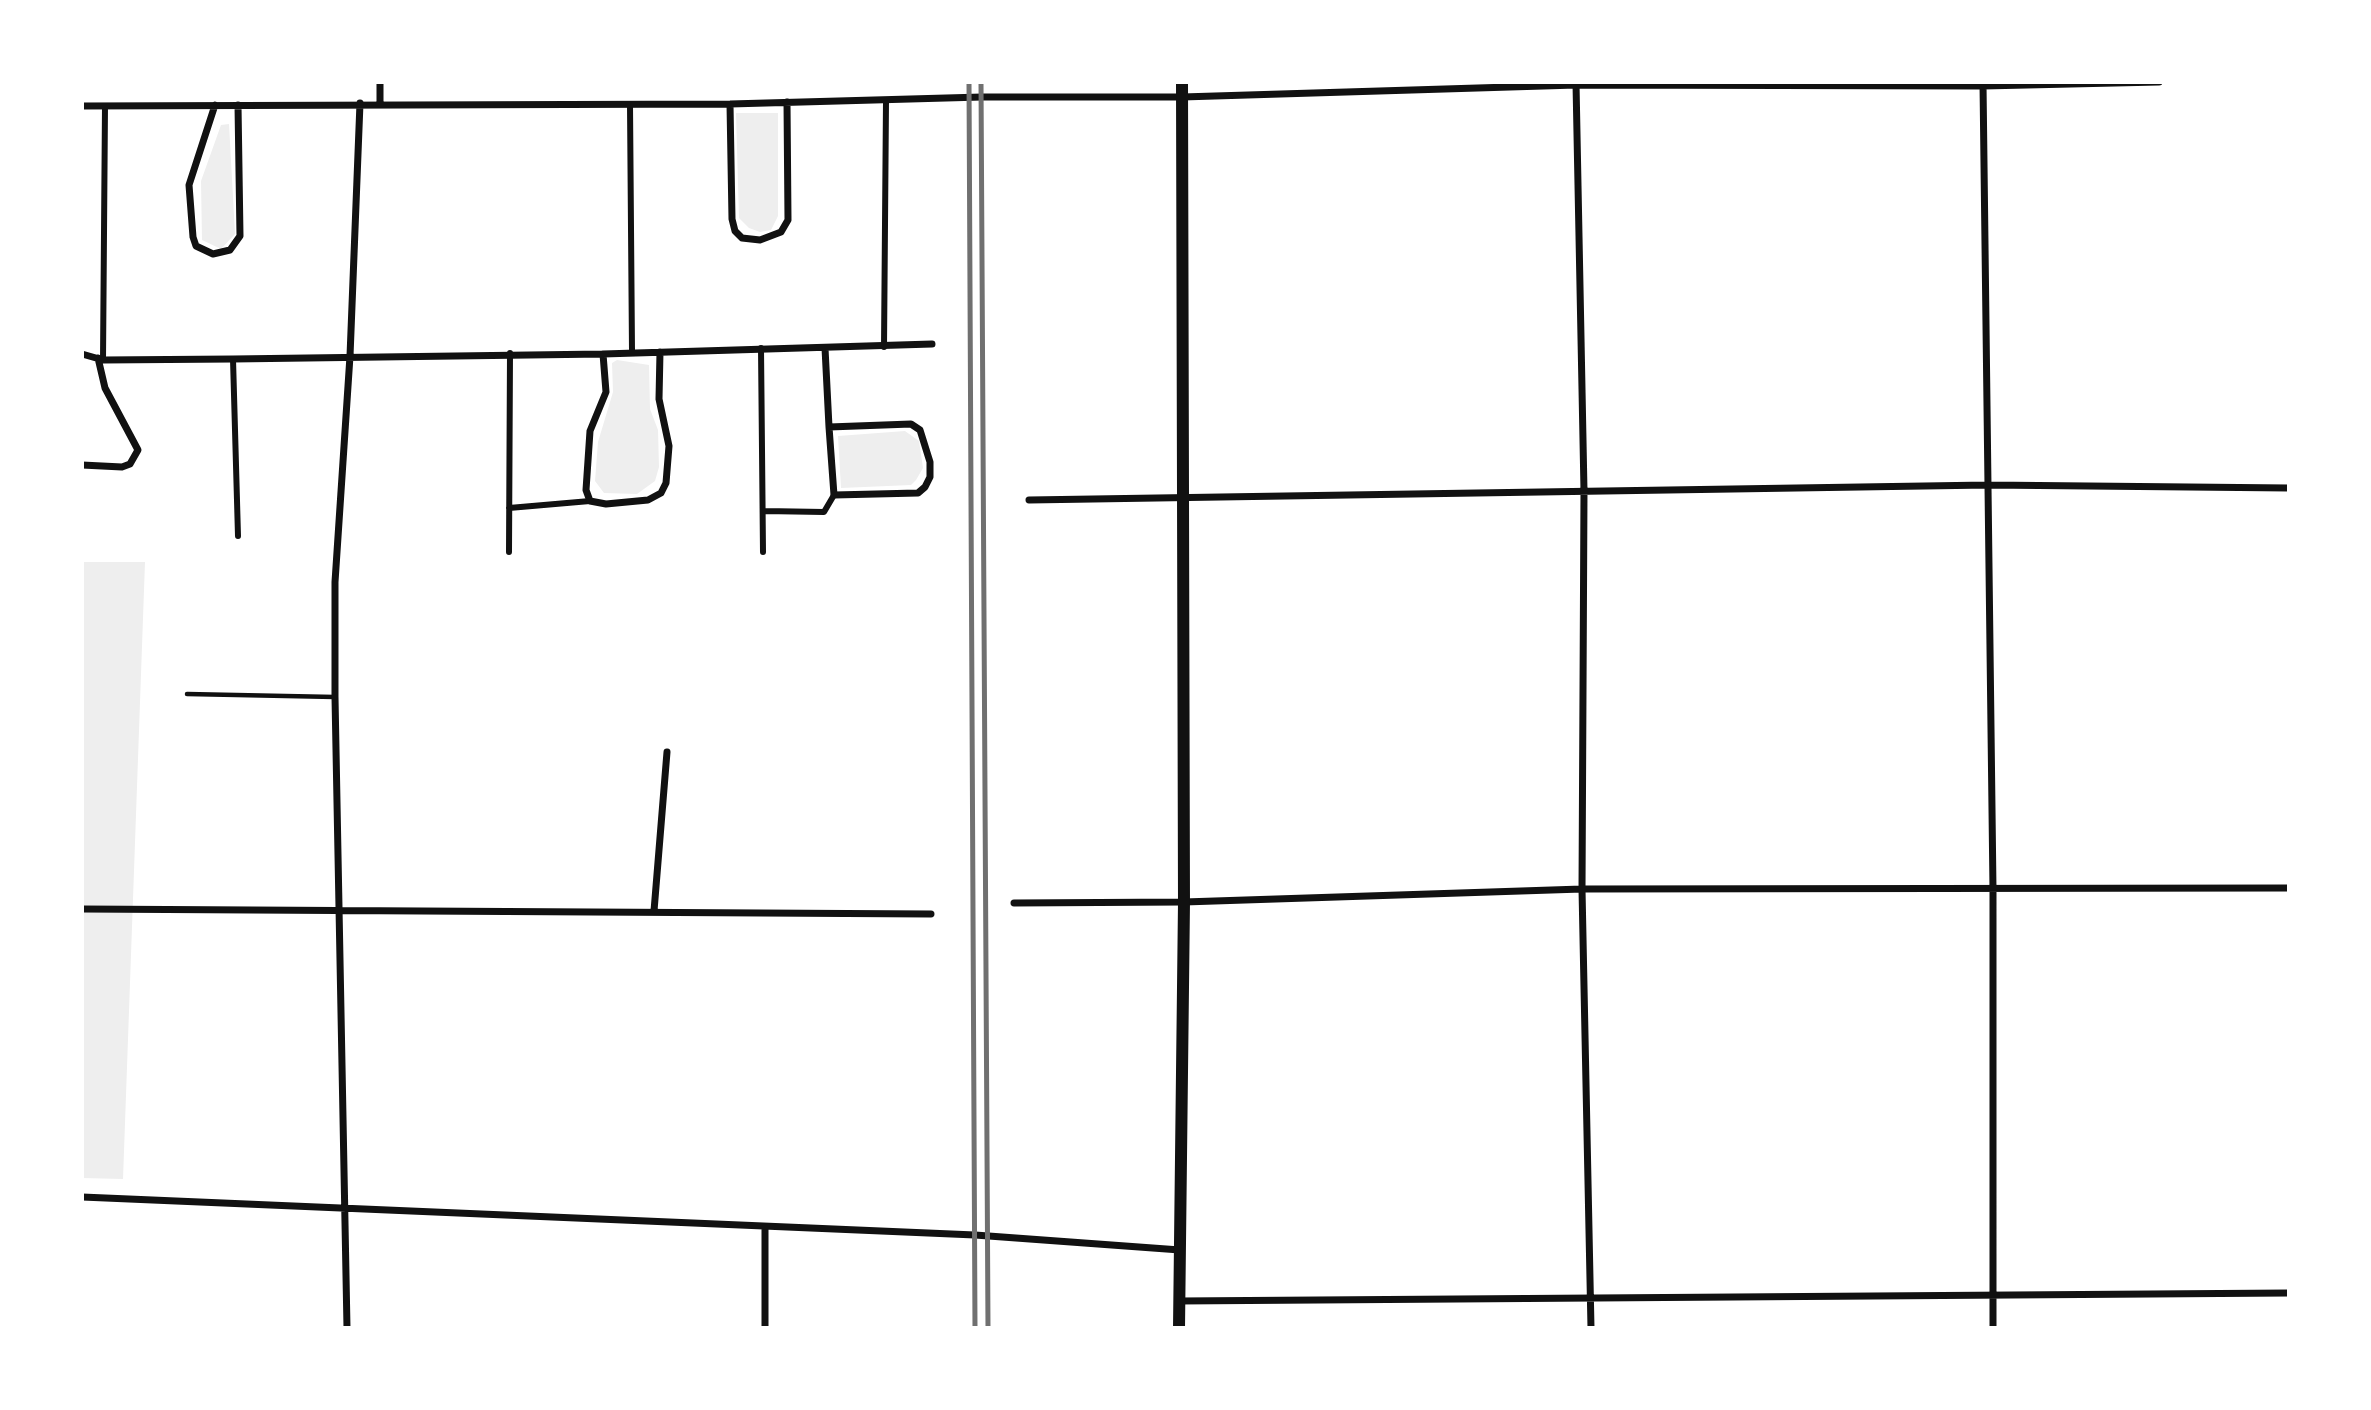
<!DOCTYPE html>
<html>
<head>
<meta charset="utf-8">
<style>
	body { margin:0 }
	#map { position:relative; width:2371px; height:1410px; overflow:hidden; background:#fff; font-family:"Fira Sans",sans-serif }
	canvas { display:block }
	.frame { position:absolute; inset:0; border:84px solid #fff; pointer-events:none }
</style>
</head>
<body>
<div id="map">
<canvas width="2371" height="1410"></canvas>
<div class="frame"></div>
</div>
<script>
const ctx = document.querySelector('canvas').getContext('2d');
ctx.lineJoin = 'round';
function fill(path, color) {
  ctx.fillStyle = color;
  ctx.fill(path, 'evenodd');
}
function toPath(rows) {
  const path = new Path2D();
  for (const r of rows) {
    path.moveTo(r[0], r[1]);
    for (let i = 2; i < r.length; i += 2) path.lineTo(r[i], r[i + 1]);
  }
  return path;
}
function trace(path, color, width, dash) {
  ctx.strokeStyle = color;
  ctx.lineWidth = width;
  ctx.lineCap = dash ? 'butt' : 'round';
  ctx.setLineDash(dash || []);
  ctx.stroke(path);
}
fill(toPath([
	[736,113,778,113,778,216,771,230,760,232,749,228,739,218],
	[229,124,235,234,221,249,202,240,201,181,221,125],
	[617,360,649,365,650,409,658,430,659,467,655,481,637,494,604,493,595,481,598,442,613,392,612,363],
	[905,431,919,441,923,468,916,480,911,485,841,488,838,436],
	[82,562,145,562,123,1179,82,1178]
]), '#eee');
trace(toPath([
	[187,694,335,697]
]), '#111', 4.5);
trace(toPath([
	[630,105,632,351],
	[884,347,886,101],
	[761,348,763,552],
	[233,359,238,536],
	[103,360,105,106],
	[509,508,590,501],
	[764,511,824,512,834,495],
	[509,552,510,353]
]), '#111', 6);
trace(toPath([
	[380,82,380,104],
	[1576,83,1584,491,1582,889,1591,1328],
	[1983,83,1993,890,1993,1328],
	[730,104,732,219,735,231,742,238,760,240,781,232,788,220,787,102],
	[215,105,189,185,193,237,196,246,213,254,230,250,240,236,238,105],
	[82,106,730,104,982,97,1182,97,1576,85,1983,86,2159,82],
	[825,348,829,427,834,495,918,493,925,487,930,477,930,462,920,430,911,424,829,427],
	[82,354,103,360,233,359,603,354,932,344],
	[603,354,606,392,590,431,586,490,590,501,606,504,648,500,661,493,666,483,669,446,659,399,660,352],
	[82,465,122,467,130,464,138,450,105,388,98,358],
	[1029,500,1988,485,2289,488],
	[1014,903,1184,902,1582,889,2289,888],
	[82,909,931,914],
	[654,911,667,752],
	[82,1197,975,1235,1180,1250],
	[765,1227,765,1328],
	[1179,1301,2289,1293],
	[347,1328,335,697,335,582,350,356,360,103]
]), '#111', 7);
trace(toPath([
	[1179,1328,1184,902,1182,82]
]), '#111', 12);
trace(toPath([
	[969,82,975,1328],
	[981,82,988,1328]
]), '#707070', 5);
</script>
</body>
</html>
